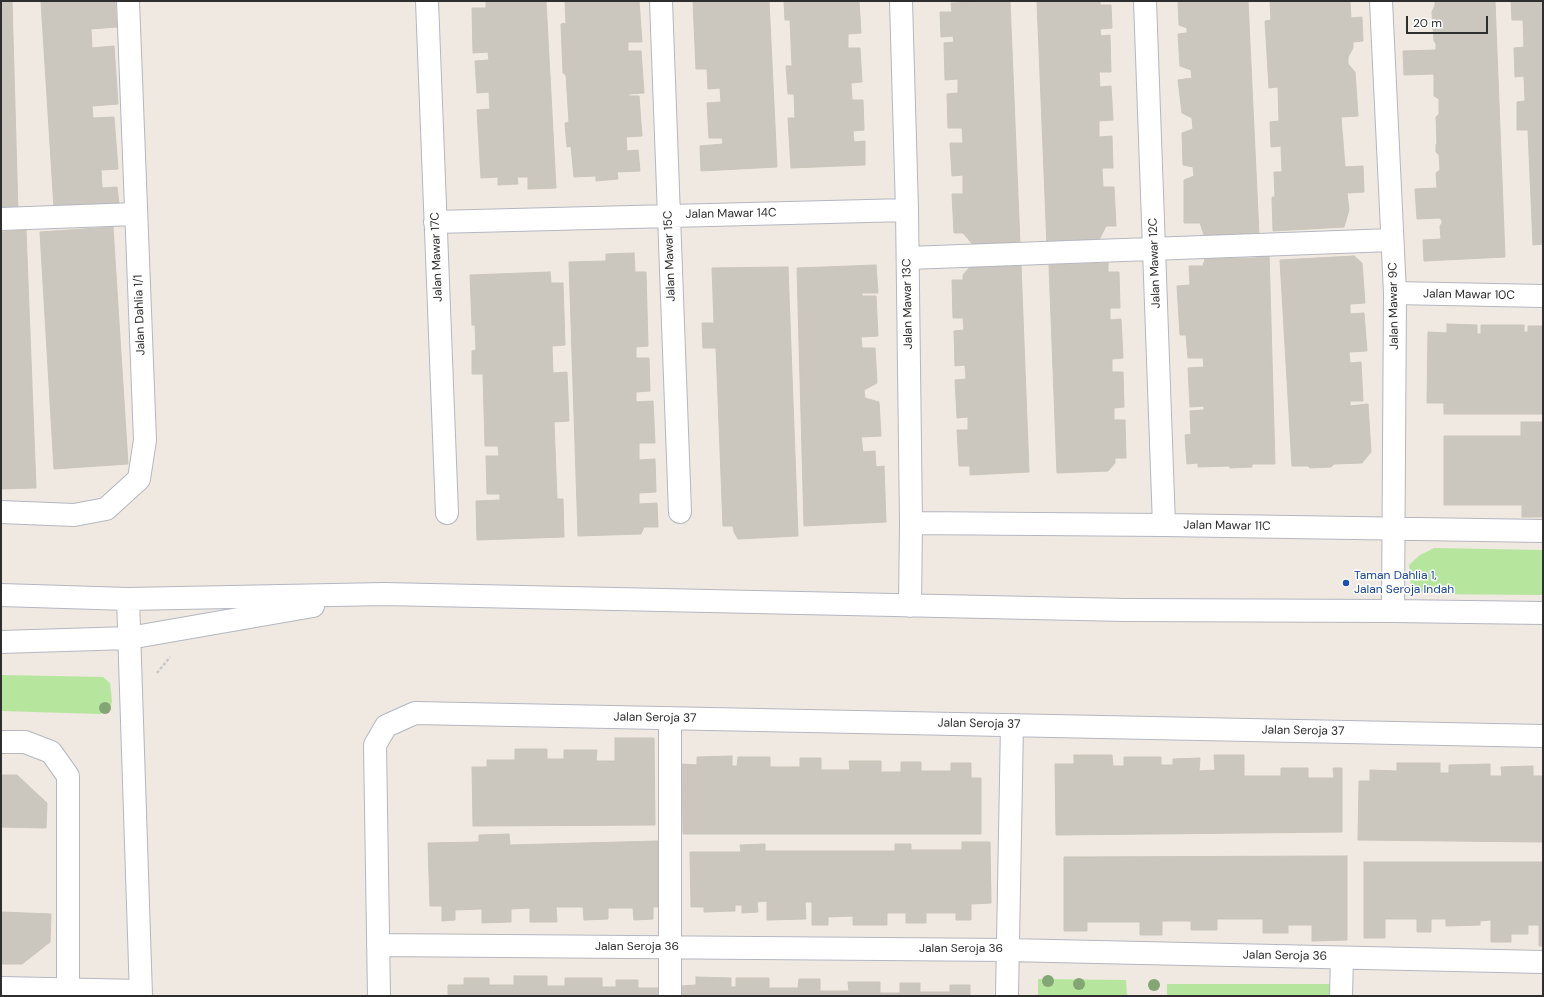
<!DOCTYPE html>
<html>
<head>
<meta charset="utf-8">
<style>
	body { margin:0 }
	#map { position:relative; width:1544px; height:997px; overflow:hidden; background:#efe9e1; font-family:"DM Sans",sans-serif }
	canvas { display:block }
	.frame { position:absolute; inset:0; border:2px solid #2e2e2e; pointer-events:none }
	.scale { position:absolute; left:1406px; top:16px; width:82px; height:18px; box-sizing:border-box; border:2px solid #2e2e2e; border-top:0; padding-left:5px; font-size:12px; line-height:14px; white-space:nowrap; color:#2e2e2e; -webkit-text-stroke:3px #fff; paint-order:stroke }
</style>
</head>
<body>
<div id="map">
<canvas width="1544" height="997"></canvas>
<div class="frame"></div>
<div class="scale">20 m</div>
</div>
<script>
const ctx = document.querySelector('canvas').getContext('2d');
ctx.lineJoin = 'round';
function fill(path, color) {
  ctx.fillStyle = color;
  ctx.fill(path, 'evenodd');
}
function toPath(rows) {
  const path = new Path2D();
  for (const r of rows) {
    path.moveTo(r[0], r[1]);
    for (let i = 2; i < r.length; i += 2) path.lineTo(r[i], r[i + 1]);
  }
  return path;
}
function trace(path, color, width, dash) {
  ctx.strokeStyle = color;
  ctx.lineWidth = width;
  ctx.lineCap = dash ? 'butt' : 'round';
  ctx.setLineDash(dash || []);
  ctx.stroke(path);
}
function drawText(font, color, halo, rows, align = 'center') {
  ctx.font = font + ' "DM Sans",sans-serif';
  ctx.lineWidth = 3;
  ctx.setLineDash([]);
  ctx.textBaseline = 'middle';
  ctx.strokeStyle = halo;
  ctx.fillStyle = color;
  for (const [text, x, y, turn = 0] of rows) {
    ctx.save();
    ctx.translate(x, y);
    ctx.rotate((+turn || 0) * Math.PI / 180);
    ctx.textAlign = isNaN(turn) ? turn : align;
    if (halo) ctx.strokeText(text, 0, 0);
    ctx.fillText(text, 0, 0);
    ctx.restore();
  }
}
fill(toPath([
	[1434,548,1543,550,1543,595,1425,594,1411,586,1409,565,1420,555],
	[1,675,103,677,110,683,112,701,110,710,100,714,1,711],
	[1038,979,1126,980,1127,996,1038,996],
	[1167,984,1334,984,1334,996,1167,996]
]), '#b6e59e');
const building = toPath([
	[1,1,12,1,18,212,1,213,1,1],
	[41,1,115,1,117,27,91,29,92,48,114,46,118,104,92,106,93,118,114,117,118,169,101,170,102,188,117,187,119,204,54,208,41,1],
	[486,1,546,1,556,188,528,189,528,177,517,177,518,184,498,185,498,177,481,178,477,110,490,109,489,92,477,93,475,61,489,60,488,52,473,53,472,8,486,8,486,1],
	[565,1,639,1,642,42,628,42,628,51,641,51,644,93,629,94,629,96,639,96,642,136,626,137,627,151,638,150,640,171,617,172,618,179,596,181,596,176,574,177,571,146,567,147,565,123,569,122,566,75,563,73,561,24,566,23,565,1],
	[693,1,769,1,777,167,701,171,700,146,723,144,722,138,709,138,707,103,721,102,720,88,708,89,707,69,696,69,693,1],
	[784,1,859,1,861,33,848,34,848,48,860,48,862,82,851,83,852,100,863,100,864,130,853,131,854,142,865,141,865,165,791,168,788,118,795,118,794,94,788,94,786,66,792,66,790,20,785,20,784,1],
	[1010,1,1020,244,974,246,963,233,954,233,952,194,963,194,963,175,952,176,950,143,963,143,962,128,948,128,947,94,958,93,958,79,945,80,944,43,954,42,953,36,941,37,940,12,952,12,951,3,1010,1],
	[1037,1,1100,1,1100,5,1111,5,1112,28,1100,29,1101,36,1110,35,1111,72,1099,72,1100,87,1111,86,1113,120,1099,121,1099,137,1112,136,1113,168,1102,168,1103,187,1114,187,1116,226,1106,226,1097,244,1047,246,1037,1],
	[1191,1,1248,1,1259,235,1205,238,1200,223,1184,223,1184,180,1194,176,1193,167,1183,165,1182,133,1193,129,1192,118,1182,113,1178,80,1192,78,1191,70,1180,66,1178,34,1187,33,1187,28,1179,25,1178,2,1191,1],
	[1270,1,1350,1,1351,18,1362,17,1363,41,1353,42,1353,48,1348,57,1348,64,1355,72,1358,116,1341,117,1345,167,1363,166,1364,192,1347,193,1349,210,1344,227,1273,231,1272,197,1275,197,1274,172,1282,172,1281,146,1271,147,1270,122,1279,121,1278,87,1269,88,1265,21,1271,20,1270,1],
	[1435,1,1495,1,1505,257,1424,261,1423,240,1441,239,1440,226,1442,223,1442,220,1439,218,1417,219,1415,189,1437,188,1436,173,1440,170,1439,155,1436,152,1436,145,1437,143,1436,117,1439,114,1439,99,1434,96,1434,74,1404,75,1403,51,1436,50,1436,44,1434,41,1432,12,1435,5,1435,1],
	[1511,1,1543,1,1543,244,1533,245,1528,130,1517,130,1517,102,1525,101,1524,76,1515,77,1514,48,1524,47,1523,20,1512,20,1511,1],
	[113,227,128,464,54,469,40,232,113,227],
	[26,230,36,488,1,489,1,232,26,230],
	[1256,252,1269,252,1275,464,1252,464,1252,467,1230,468,1229,466,1198,467,1198,463,1187,464,1185,435,1191,434,1190,411,1204,410,1204,406,1190,407,1188,368,1204,367,1203,358,1188,358,1186,335,1180,335,1177,286,1190,285,1189,266,1203,266,1205,259,1256,258,1256,252],
	[634,253,635,272,646,272,648,346,636,347,636,358,649,358,650,391,636,392,636,402,653,401,655,443,639,443,639,460,655,459,656,492,639,493,639,504,657,503,658,527,644,527,641,534,578,536,569,262,606,261,606,254,634,253],
	[1354,256,1362,263,1365,303,1350,304,1350,314,1364,313,1367,351,1349,352,1350,363,1361,362,1363,401,1350,401,1350,406,1368,404,1371,452,1362,463,1334,464,1331,467,1310,468,1308,466,1292,466,1280,260,1354,256],
	[1108,263,1108,272,1119,272,1120,308,1110,308,1110,320,1121,319,1123,358,1112,359,1112,372,1123,372,1124,407,1114,408,1114,420,1125,420,1126,458,1115,458,1115,463,1108,471,1057,473,1049,265,1108,263],
	[876,265,878,293,862,293,862,296,876,296,878,336,861,337,862,348,875,348,877,383,864,390,865,398,879,402,881,436,861,437,863,452,875,451,876,467,884,466,886,522,804,526,797,268,876,265],
	[1021,265,1029,472,970,475,970,466,959,466,957,430,968,430,968,417,957,418,955,380,966,379,965,365,955,366,954,331,964,330,963,318,953,318,952,280,963,280,963,275,970,267,1021,265],
	[788,267,798,536,738,539,734,532,733,526,723,526,716,348,703,348,702,323,714,323,712,268,788,267],
	[550,272,551,283,563,283,565,345,552,346,553,373,567,372,569,421,554,422,557,499,563,499,564,537,477,540,476,501,500,500,500,494,487,494,486,456,499,456,498,446,485,446,483,374,472,374,472,351,476,350,475,325,472,325,470,275,550,272],
	[1447,324,1477,325,1477,334,1481,334,1481,325,1524,325,1524,332,1528,332,1528,326,1543,326,1543,414,1444,414,1444,403,1427,403,1428,332,1447,333,1447,324],
	[1521,422,1543,422,1543,517,1522,517,1522,505,1444,505,1444,436,1521,436,1521,422],
	[615,738,654,738,655,825,473,826,472,767,487,767,487,760,515,760,515,749,547,749,547,759,564,759,564,750,597,750,596,761,615,761,615,738],
	[1074,755,1112,755,1113,766,1124,766,1124,757,1161,757,1161,765,1173,765,1173,759,1200,758,1199,771,1215,770,1214,755,1244,755,1244,776,1281,776,1281,768,1308,768,1308,778,1334,778,1333,768,1342,768,1342,832,1056,835,1055,764,1074,764,1074,755],
	[732,756,732,766,737,766,738,757,770,757,770,767,800,767,800,758,821,758,821,770,850,770,849,761,881,761,881,772,901,772,901,762,921,762,921,771,951,771,951,763,971,763,971,778,981,778,981,834,683,834,682,764,697,765,697,757,732,756],
	[1397,763,1440,763,1440,773,1449,773,1449,765,1490,764,1490,776,1502,776,1501,767,1533,766,1533,776,1543,776,1543,842,1358,840,1359,781,1370,781,1370,770,1397,771,1397,763],
	[1,775,17,775,47,803,46,828,1,827,1,775],
	[509,834,510,845,658,841,660,907,653,907,653,919,634,920,633,908,608,908,608,919,584,920,583,907,556,907,557,922,530,922,530,908,511,909,511,922,482,923,482,909,455,910,455,920,442,921,442,906,430,906,428,843,479,842,479,835,509,834],
	[962,842,990,842,991,903,971,904,971,920,956,920,956,913,926,913,926,923,906,923,906,913,887,913,887,925,853,925,853,916,828,917,828,925,812,925,812,902,805,902,806,919,767,920,767,901,757,902,758,912,742,913,742,905,735,905,735,911,704,912,704,907,691,907,690,852,741,852,740,845,765,844,765,851,895,851,895,844,911,844,911,850,962,850,962,842],
	[1347,856,1347,940,1312,941,1312,925,1288,925,1288,933,1263,933,1263,919,1217,919,1217,930,1191,930,1191,921,1162,921,1162,935,1140,935,1140,922,1087,922,1087,931,1064,931,1064,857,1347,856],
	[1364,862,1543,862,1543,946,1539,946,1539,925,1528,925,1528,934,1511,934,1511,942,1491,942,1491,920,1480,921,1480,925,1446,926,1446,919,1431,919,1431,932,1417,932,1417,919,1385,919,1385,938,1364,938,1364,862],
	[1,912,51,914,50,942,22,964,1,964,1,912],
	[514,976,547,976,547,986,565,986,565,978,602,978,602,987,616,987,616,980,638,980,638,988,659,988,659,996,448,996,448,985,464,985,464,978,489,978,489,985,514,985,514,976],
	[696,977,731,978,731,987,736,987,736,978,769,978,769,988,798,988,799,979,820,979,820,991,849,991,848,982,880,982,880,993,900,993,900,983,920,983,920,992,950,992,950,985,970,985,970,996,681,996,681,986,696,985,696,977]
]);
fill(building, '#cbc7bf');
trace(building, '#cbc5ba', 1);
const minor = toPath([
	[427,1,447,513],
	[661,1,680,512],
	[901,1,907,210,911,523,910,606],
	[1145,1,1164,525],
	[1381,1,1395,293,1393,611],
	[1,219,136,214],
	[435,222,907,210],
	[908,258,1392,240],
	[1395,293,1543,296],
	[1,512,74,515,106,509,139,479,145,440,128,1],
	[911,523,1164,525,1543,531],
	[1,595,128,599,384,594,1125,610,1393,611,1543,613],
	[128,599,141,996],
	[1,642,129,638,313,606],
	[670,718,670,996],
	[1,742,25,742,51,752,68,776,68,989],
	[378,945,1008,950,1543,962],
	[1,988,141,991],
	[379,996,375,745,386,726,415,713,1543,736],
	[1007,996,1012,725],
	[1341,996,1342,958]
]);
trace(minor, '#b4b7c1', 24);
trace(toPath([
	[157,673,170,657]
]), '#c9c9c9', 2.5, [3, 2]);
trace(minor, '#fff', 22);
ctx.fillStyle = '#84a574';
for (const [x, y] of [
	[105,708],
	[1048,981],
	[1079,984],
	[1154,985]
]) {
  ctx.beginPath();
  ctx.arc(x, y, 6, 0, 2 * Math.PI);
  ctx.fill();
}
for (const [x, y, r, color] of [
	[1346,583,4,"#1a4fb4"]
]) {
  const dot = new Path2D();
  dot.arc(x, y, r, 0, 2 * Math.PI);
  ctx.fillStyle = color;
  ctx.fill(dot);
  trace(dot, '#fff', 1.5);
}
drawText('12px', '#2e2e2e', '#fff', [
	["Jalan Mawar 14C",731,214,-1],
	["Jalan Mawar 15C",670,256,-92],
	["Jalan Mawar 17C",437,257,-92],
	["Jalan Mawar 12C",1155,263,-92],
	["Jalan Mawar 10C",1469,295,1],
	["Jalan Mawar 13C",908,304,-91],
	["Jalan Mawar 9C",1394,306,-91],
	["Jalan Dahlia 1/1",140,315,-92],
	["Jalan Mawar 11C",1227,526,1],
	["Jalan Seroja 37",655,718,1],
	["Jalan Seroja 37",979,724,1],
	["Jalan Seroja 37",1303,731,1],
	["Jalan Seroja 36",637,947],
	["Jalan Seroja 36",961,949],
	["Jalan Seroja 36",1285,956,1]
]);
drawText('12px', '#164399', '#fff', [
	["Taman Dahlia 1,",1354,576],
	["Jalan Seroja Indah",1354,590]
], 'left');
</script>
</body>
</html>
